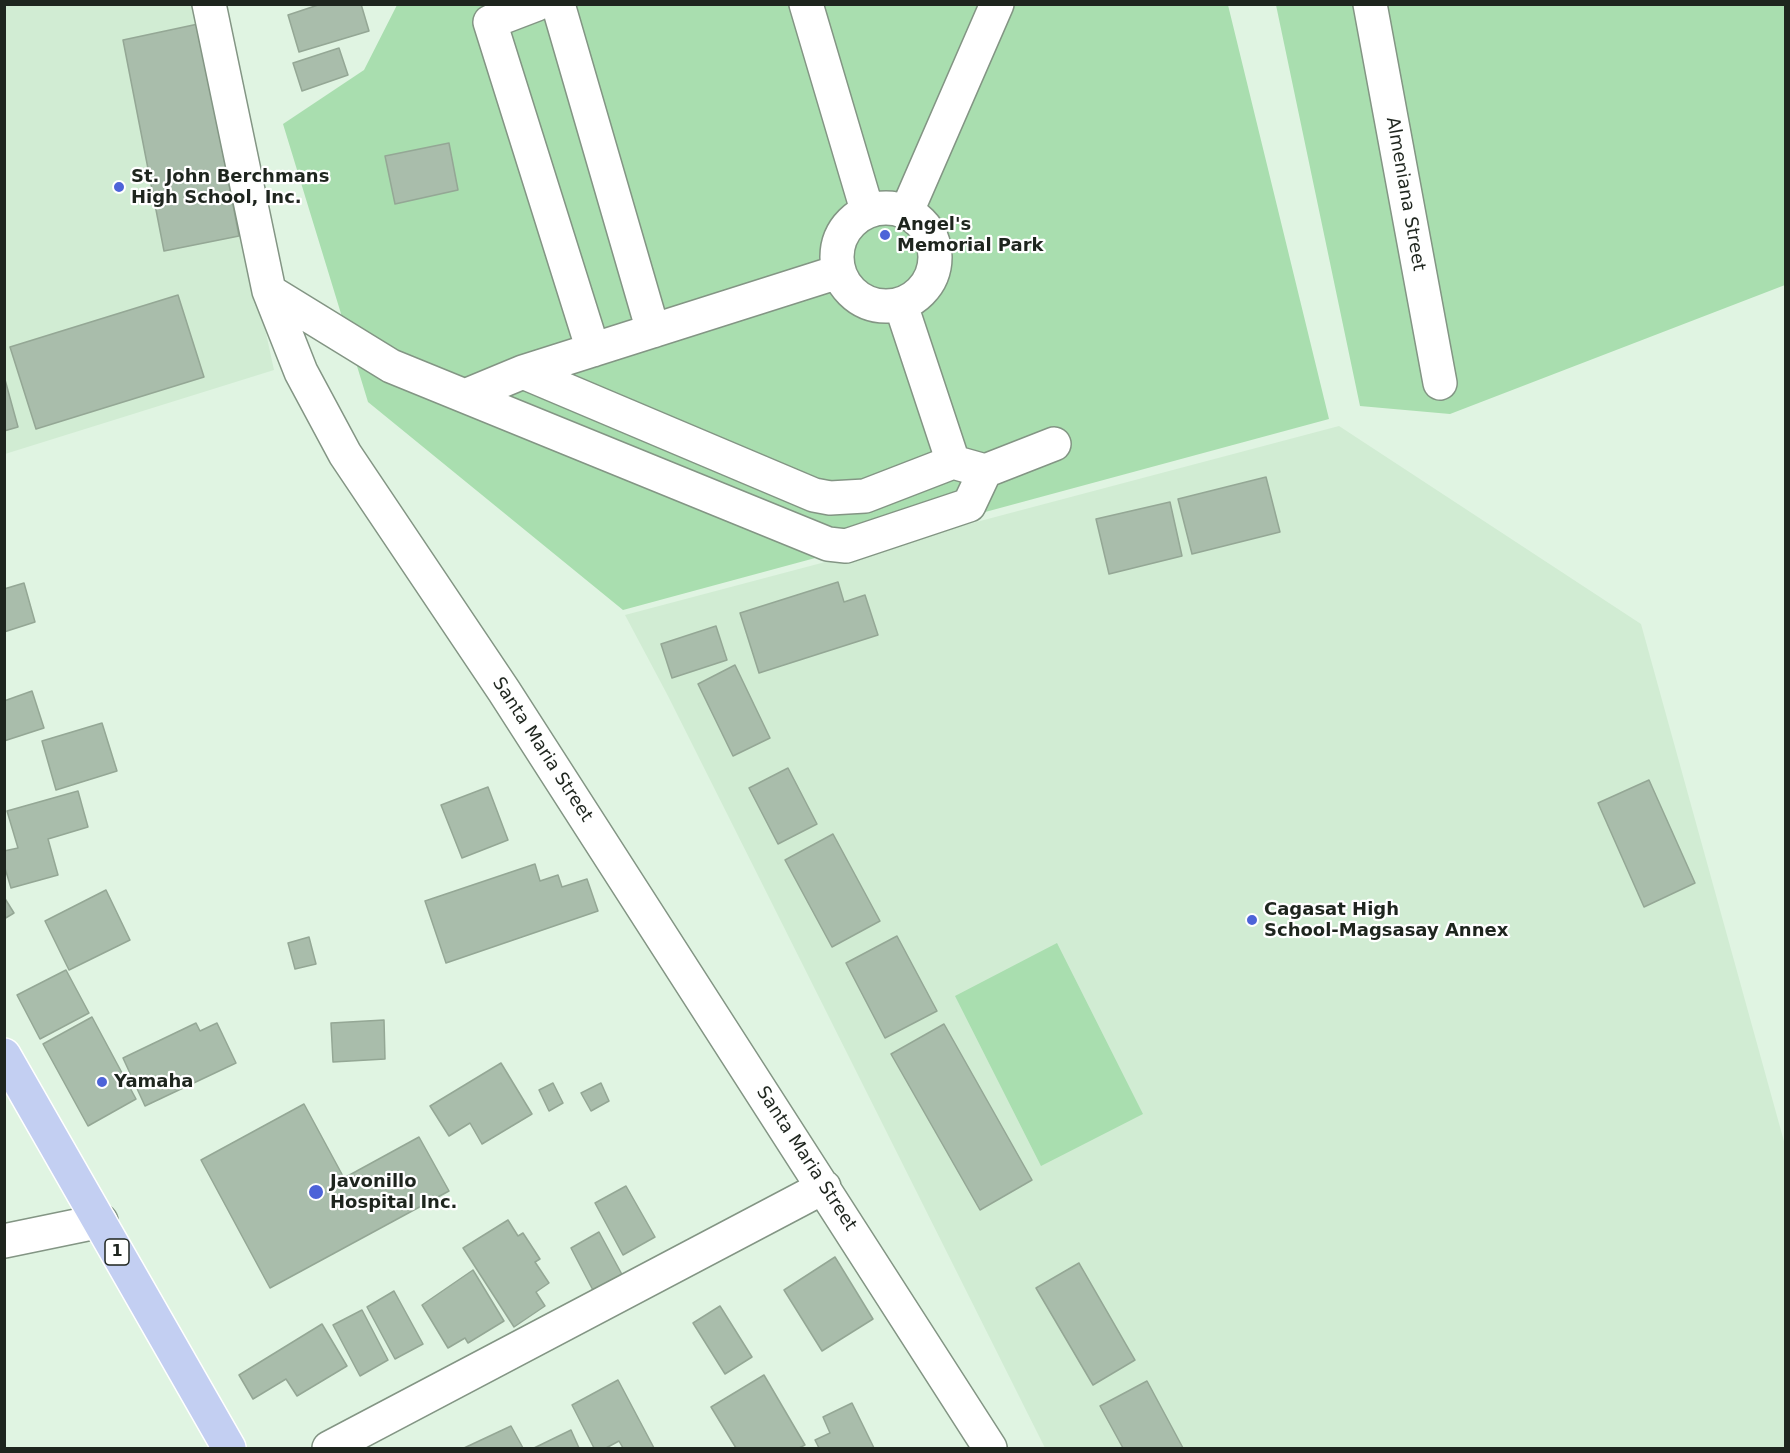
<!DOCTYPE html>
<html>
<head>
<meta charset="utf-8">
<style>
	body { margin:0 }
	#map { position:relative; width:1790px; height:1453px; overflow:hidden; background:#e0f4e2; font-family:"DejaVu Sans",sans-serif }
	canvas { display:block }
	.frame { position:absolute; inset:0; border:6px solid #1e251e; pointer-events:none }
</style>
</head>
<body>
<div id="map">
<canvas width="1790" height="1453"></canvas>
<div class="frame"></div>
</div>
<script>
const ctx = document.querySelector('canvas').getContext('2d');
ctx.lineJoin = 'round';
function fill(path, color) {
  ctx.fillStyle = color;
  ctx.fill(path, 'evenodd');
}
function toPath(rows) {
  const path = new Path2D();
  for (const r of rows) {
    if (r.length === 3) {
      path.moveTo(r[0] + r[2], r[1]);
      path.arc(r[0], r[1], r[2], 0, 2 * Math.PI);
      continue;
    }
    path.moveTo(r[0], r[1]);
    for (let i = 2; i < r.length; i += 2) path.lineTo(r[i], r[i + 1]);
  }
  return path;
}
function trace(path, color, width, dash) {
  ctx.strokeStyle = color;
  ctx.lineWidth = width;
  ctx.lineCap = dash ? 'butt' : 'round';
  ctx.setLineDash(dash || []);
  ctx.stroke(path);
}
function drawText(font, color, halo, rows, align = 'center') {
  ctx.font = font + ' "DejaVu Sans",sans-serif';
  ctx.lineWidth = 4.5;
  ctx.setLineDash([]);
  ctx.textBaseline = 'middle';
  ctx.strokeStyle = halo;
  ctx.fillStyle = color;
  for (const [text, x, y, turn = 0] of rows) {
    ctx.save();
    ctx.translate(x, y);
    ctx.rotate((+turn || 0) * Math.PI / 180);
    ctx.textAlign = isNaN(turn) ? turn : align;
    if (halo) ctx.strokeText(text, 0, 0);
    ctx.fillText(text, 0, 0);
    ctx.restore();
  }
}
fill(toPath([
	[5,5,195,5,274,370,5,454],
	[1339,426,1641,624,1785,1145,1785,1448,1045,1448,668,696,625,615]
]), '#d1ecd3');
fill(toPath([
	[397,5,1228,5,1329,419,623,610,368,402,283,124,364,70],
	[1276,5,1785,5,1785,285,1450,414,1360,406],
	[1057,943,1143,1114,1041,1166,955,996]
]), '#a9deaf');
const building = toPath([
	[321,4,361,4,369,31,299,52,288,15,321,4],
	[198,24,239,236,164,251,123,40,198,24],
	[339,48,348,75,302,91,293,63,339,48],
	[449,143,458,190,395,204,385,156,449,143],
	[178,295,204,377,36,429,10,347,178,295],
	[4,376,18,427,4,431,4,376],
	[1266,477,1280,532,1192,554,1178,499,1266,477],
	[1170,502,1182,556,1109,574,1096,519,1170,502],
	[838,582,844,602,865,595,878,635,759,673,740,613,838,582],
	[24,583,35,622,4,632,4,589,24,583],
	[716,626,727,660,672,678,661,644,716,626],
	[735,665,770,738,733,756,698,684,735,665],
	[32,691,44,728,4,741,4,701,32,691],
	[102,723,117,771,56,790,42,741,102,723],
	[788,768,817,824,778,844,749,788,788,768],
	[1649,780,1695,883,1644,907,1598,803,1649,780],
	[488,787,508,840,462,858,441,805,488,787],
	[78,791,88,827,48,839,58,875,11,888,4,865,4,851,18,848,7,811,78,791],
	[833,834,880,921,832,947,785,860,833,834],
	[535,864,540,881,558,875,562,887,587,879,598,911,446,963,425,901,535,864],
	[106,890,130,940,69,970,45,921,106,890],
	[4,897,14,913,4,919,4,897],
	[897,936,937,1011,885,1038,846,963,897,936],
	[309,937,316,964,295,969,288,943,309,937],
	[66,970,89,1013,40,1039,17,995,66,970],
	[92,1017,136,1099,88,1126,43,1044,92,1017],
	[384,1020,385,1059,333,1062,331,1023,384,1020],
	[196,1023,200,1031,217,1023,236,1063,145,1106,123,1058,196,1023],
	[944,1024,1032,1180,980,1210,891,1054,944,1024],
	[501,1063,532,1114,482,1144,470,1123,449,1136,430,1106,501,1063],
	[553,1083,563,1103,549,1111,539,1090,553,1083],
	[601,1083,609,1101,591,1111,581,1093,601,1083],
	[304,1104,344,1178,419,1137,449,1191,270,1288,201,1160,304,1104],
	[626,1186,655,1237,623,1255,595,1203,626,1186],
	[508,1220,518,1236,523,1233,540,1259,535,1262,549,1283,536,1292,545,1306,514,1327,463,1248,508,1220],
	[599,1232,625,1280,596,1296,571,1248,599,1232],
	[835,1257,873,1319,822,1351,784,1290,835,1257],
	[1079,1263,1135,1360,1093,1385,1036,1288,1079,1263],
	[473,1270,504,1321,468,1343,465,1338,448,1348,422,1305,473,1270],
	[394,1291,423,1344,395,1359,367,1307,394,1291],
	[720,1306,752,1357,725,1374,693,1323,720,1306],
	[362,1310,388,1360,360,1376,333,1325,362,1310],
	[322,1324,347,1366,297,1396,286,1379,253,1399,239,1375,322,1324],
	[764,1375,805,1445,799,1448,736,1448,711,1407,764,1375],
	[618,1380,654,1448,623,1448,619,1441,606,1448,594,1448,572,1405,618,1380],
	[1147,1381,1183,1448,1123,1448,1100,1406,1147,1381],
	[852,1403,874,1448,819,1448,815,1440,830,1433,823,1417,852,1403],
	[511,1426,523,1448,464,1448,511,1426],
	[571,1430,579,1448,534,1448,571,1430]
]);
fill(building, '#a9bdab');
trace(building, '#94a795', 1.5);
const minor = toPath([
	[209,4,269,291,301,372,345,454,504,691,990,1448],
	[537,4,490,22,593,350],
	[558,4,653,331],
	[806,4,867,210],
	[1370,4,1440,383],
	[886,257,49],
	[907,211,997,4],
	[269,291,391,366,828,544,846,546,969,505,985,471,953,462,865,496,830,498,814,495,523,372],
	[901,305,953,462],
	[465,396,523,372,838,272],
	[985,471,1054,444],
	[4,1241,101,1221],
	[329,1448,824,1187]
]);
const highway = toPath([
	[4,1055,229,1448]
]);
trace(minor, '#839584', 36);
trace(highway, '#fff', 36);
trace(minor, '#fff', 33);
trace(highway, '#c3cff2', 33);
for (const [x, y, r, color] of [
	[119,187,6,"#4d63d8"],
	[885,235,6,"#4d63d8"],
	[1252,920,6,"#4d63d8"],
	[102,1082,6,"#4d63d8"],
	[316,1192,8,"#4d63d8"]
]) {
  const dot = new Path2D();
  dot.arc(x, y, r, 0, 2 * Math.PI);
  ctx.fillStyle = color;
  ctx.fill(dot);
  trace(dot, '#fff', 2);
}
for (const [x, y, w] of [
	[117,1252,24]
]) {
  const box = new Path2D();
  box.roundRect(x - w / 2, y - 13, w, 26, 4.5);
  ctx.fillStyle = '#fff';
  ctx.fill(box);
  trace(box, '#1e251e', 1.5);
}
drawText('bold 16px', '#1e251e', null, [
	["1",117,1252]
]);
drawText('bold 18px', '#1e251e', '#fff', [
	["St. John Berchmans",131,177],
	["High School, Inc.",131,198],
	["Angel's",897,225],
	["Memorial Park",897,246],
	["Cagasat High",1264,910],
	["School-Magsasay Annex",1264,931],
	["Yamaha",114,1082],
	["Javonillo",330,1182],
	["Hospital Inc.",330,1203]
], 'left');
drawText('18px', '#1e251e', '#fff', [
	["Almeniana Street",1405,194,80],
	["Santa Maria Street",542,750,57],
	["Santa Maria Street",806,1159,57]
]);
</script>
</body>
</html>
